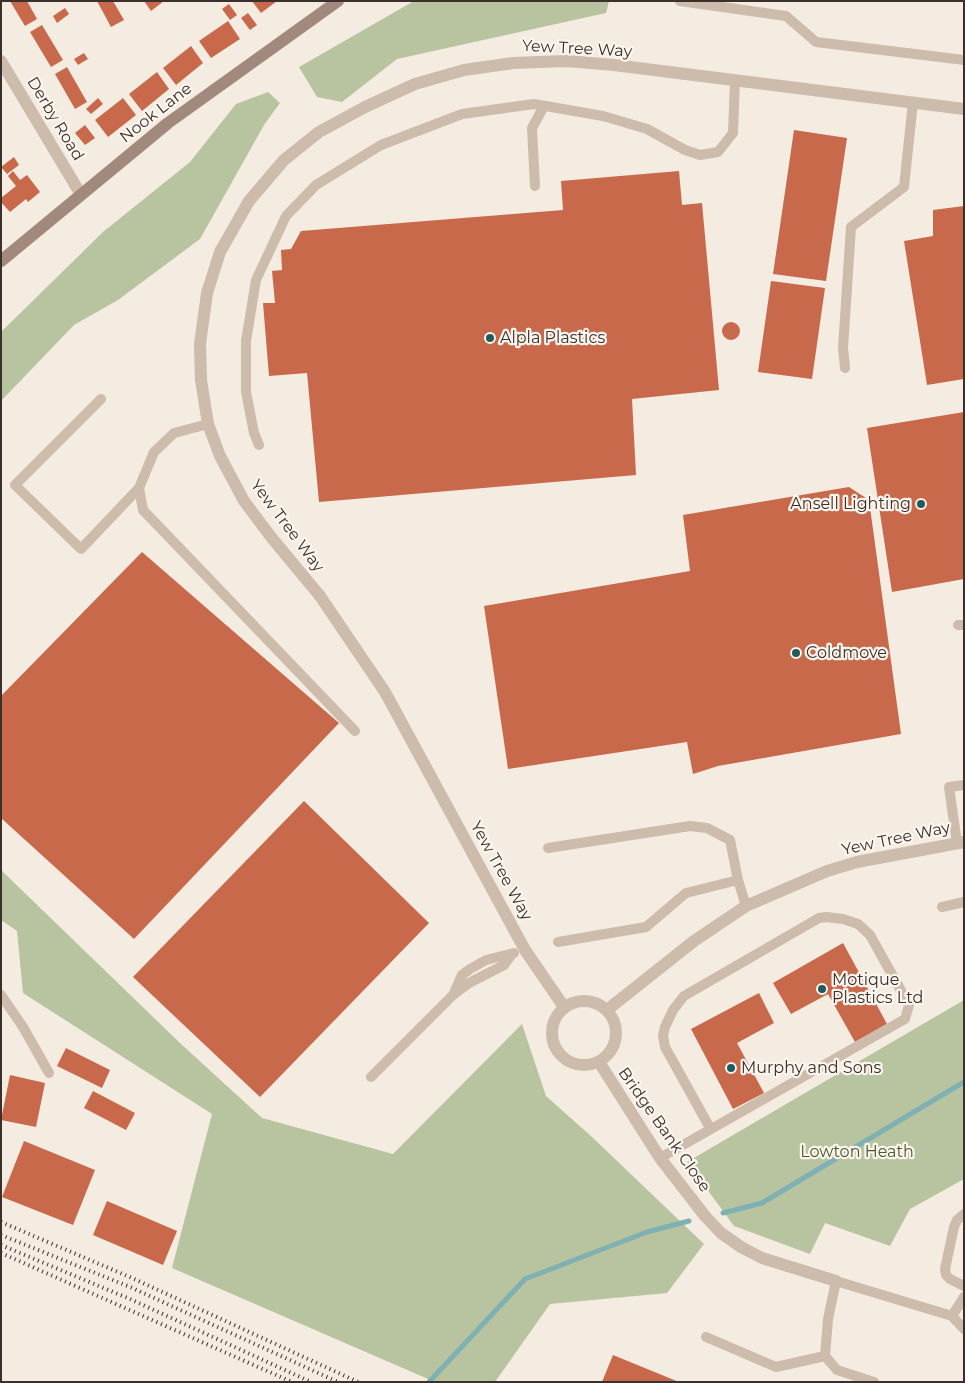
<!DOCTYPE html>
<html>
<head>
<meta charset="utf-8">
<style>
	body { margin:0 }
	#map { position:relative; width:965px; height:1383px; overflow:hidden; background:#f4ebe1; font-family:Montserrat,sans-serif }
	canvas { display:block }
	.frame { position:absolute; inset:0; border:2px solid #3b302b; pointer-events:none }
</style>
</head>
<body>
<div id="map">
<canvas width="965" height="1383"></canvas>
<div class="frame"></div>
</div>
<script>
const ctx = document.querySelector('canvas').getContext('2d');
ctx.lineJoin = 'round';
function fill(path, color) {
  ctx.fillStyle = color;
  ctx.fill(path, 'evenodd');
}
function toPath(rows) {
  const path = new Path2D();
  for (const r of rows) {
    if (r.length === 3) {
      path.moveTo(r[0] + r[2], r[1]);
      path.arc(r[0], r[1], r[2], 0, 2 * Math.PI);
      continue;
    }
    path.moveTo(r[0], r[1]);
    for (let i = 2; i < r.length; i += 2) path.lineTo(r[i], r[i + 1]);
  }
  return path;
}
function trace(path, color, width, dash) {
  ctx.strokeStyle = color;
  ctx.lineWidth = width;
  ctx.lineCap = dash ? 'butt' : 'round';
  ctx.setLineDash(dash || []);
  ctx.stroke(path);
}
function drawText(font, color, halo, rows, align = 'center') {
  ctx.font = font + ' Montserrat,sans-serif';
  ctx.lineWidth = 4.5;
  ctx.setLineDash([]);
  ctx.textBaseline = 'middle';
  ctx.strokeStyle = halo;
  ctx.fillStyle = color;
  for (const [text, x, y, turn = 0] of rows) {
    ctx.save();
    ctx.translate(x, y);
    ctx.rotate((+turn || 0) * Math.PI / 180);
    ctx.textAlign = isNaN(turn) ? turn : align;
    if (halo) ctx.strokeText(text, 0, 0);
    ctx.fillText(text, 0, 0);
    ctx.restore();
  }
}
fill(toPath([
	[414,1,609,1,606,13,397,59,342,102,317,97,299,67],
	[268,92,280,103,264,125,200,239,118,300,74,325,1,401,1,332,103,232,190,162,236,104],
	[1,870,181,1044,262,1118,393,1154,522,1024,546,1096,592,1137,704,1244,667,1293,550,1304,495,1382,435,1382,172,1268,212,1114,23,993,17,931,1,920],
	[964,1000,964,1179,910,1209,890,1246,825,1223,810,1254,734,1226,687,1162]
]), '#b8c4a0');
trace(toPath([
	[723,1213,762,1203,964,1082],
	[429,1382,525,1279,647,1232,689,1221]
]), '#7fb0b2', 5);
fill(toPath([
	[10,1,27,1,37,19,25,26],
	[97,1,113,1,124,20,111,27],
	[144,1,164,1,151,11],
	[252,1,277,1,261,13],
	[229,4,237,15,230,20,222,9],
	[65,8,69,14,57,23,53,16],
	[248,13,257,25,250,30,241,18],
	[228,21,240,39,211,58,199,41],
	[42,25,63,60,51,67,30,32],
	[191,46,203,63,176,85,163,68],
	[84,53,88,59,78,65,74,59],
	[67,67,87,102,75,109,55,74],
	[157,72,169,89,142,111,129,94],
	[98,98,103,104,91,114,86,109],
	[123,98,136,115,108,137,95,120],
	[85,125,95,138,85,145,75,133],
	[794,130,847,138,826,281,773,274],
	[14,157,19,165,7,174,1,167],
	[13,171,20,180,27,175,40,192,28,202,26,199,10,212,1,202,1,198,16,186,8,176],
	[679,171,682,205,702,203,719,390,632,399,636,475,319,502,307,373,269,376,263,303,275,303,272,271,282,270,281,250,291,249,301,231,563,210,561,181],
	[964,206,964,379,927,385,904,241,933,236,933,210],
	[771,281,825,288,812,379,758,372],
	[731,331,9],
	[964,412,964,579,892,592,867,428],
	[849,487,869,500,901,734,718,766,693,774,687,742,508,769,484,606,690,571,683,515],
	[142,552,339,723,134,939,1,818,1,696],
	[304,801,429,923,260,1097,133,977],
	[843,943,887,1024,855,1042,828,994,791,1014,773,983],
	[759,993,774,1023,737,1043,764,1093,733,1109,691,1029],
	[66,1048,110,1070,102,1088,57,1066],
	[10,1075,45,1083,36,1127,1,1120],
	[93,1091,135,1113,126,1130,84,1108],
	[24,1141,95,1170,73,1225,2,1197],
	[107,1201,177,1231,163,1265,93,1235],
	[613,1355,679,1382,602,1382]
]), '#c8694b');
trace(toPath([
	[680,1,786,16,816,42,964,60],
	[535,186,532,128,544,106],
	[845,368,843,348,851,227,904,187,913,102],
	[101,399,15,485,81,549,139,488],
	[208,424,174,433,154,452,139,488,143,510,355,731],
	[259,445,254,433,246,392,246,341,256,280,286,216,316,185,381,145,462,114,534,104,603,116,647,129,685,150,700,155,718,152,733,133,735,80],
	[958,625,964,625],
	[957,843,949,787,964,785],
	[548,848,690,826,707,828,730,840,738,880,746,906],
	[942,907,964,902],
	[558,942,646,927,686,893,738,880],
	[1,995,23,1027,49,1073],
	[453,995,462,975,470,969,486,960,514,953],
	[371,1077,453,995,469,983,504,965,512,954],
	[660,1158,905,1019,909,1005,870,935,858,924,843,919,826,917,819,918,684,996,673,1010,665,1027,663,1036,665,1047,710,1128],
	[964,1214,957,1220,954,1227,945,1269,946,1275,950,1279,964,1286],
	[952,1316,964,1297],
	[706,1337,776,1367,825,1356],
	[874,1382,837,1370,825,1356,828,1319,836,1281,952,1316,964,1329]
]), '#cdbbac', 10);
trace(toPath([
	[1,61,80,193],
	[584,1033,32],
	[564,1007,525,950,385,692,320,596,271,537,244,501,220,456,208,424,201,380,200,344,207,293,220,252,249,201,284,160,319,132,365,107,415,84,464,70,513,63,566,61,614,65,964,109],
	[607,1010,694,941,746,906,827,871,857,862,964,842],
	[599,1062,660,1158,705,1216,721,1233,741,1247,762,1258,836,1281]
]), '#cdbbac', 12);
trace(toPath([
	[1,261,168,123,338,1]
]), '#a18a7d', 12);
trace(toPath([
	[1,1222,132,1278,358,1382],
	[1,1235,130,1287,338,1382],
	[1,1245,130,1299,311,1382],
	[1,1253,292,1382]
]), '#3b302b', 4, [1, 4]);
for (const [x, y, r, color] of [
	[490,338,5,"#1f5a5e"],
	[921,504,5,"#1f5a5e"],
	[796,653,5,"#1f5a5e"],
	[822,989,5,"#1f5a5e"],
	[731,1068,5,"#1f5a5e"]
]) {
  const dot = new Path2D();
  dot.arc(x, y, r, 0, 2 * Math.PI);
  ctx.fillStyle = color;
  ctx.fill(dot);
  trace(dot, '#fbf5ee', 2);
}
drawText('16px', '#3b302b', '#fbf5ee', [
	["Yew Tree Way",577,49,3],
	["Nook Lane",156,113,-38],
	["Derby Road",55,119,59],
	["Yew Tree Way",287,526,53],
	["Yew Tree Way",896,839,-12],
	["Yew Tree Way",501,871,61],
	["Bridge Bank Close",664,1130,55]
]);
drawText('16px', '#3b302b', '#fbf5ee', [
	["Alpla Plastics",500,338],
	["Ansell Lighting",911,504,"right"],
	["Coldmove",806,653],
	["Motique",832,980],
	["Plastics Ltd",832,998],
	["Murphy and Sons",741,1068]
], 'left');
drawText('16px', '#4a5a2e', '#fbf5ee', [
	["Lowton Heath",857,1152]
]);
</script>
</body>
</html>
